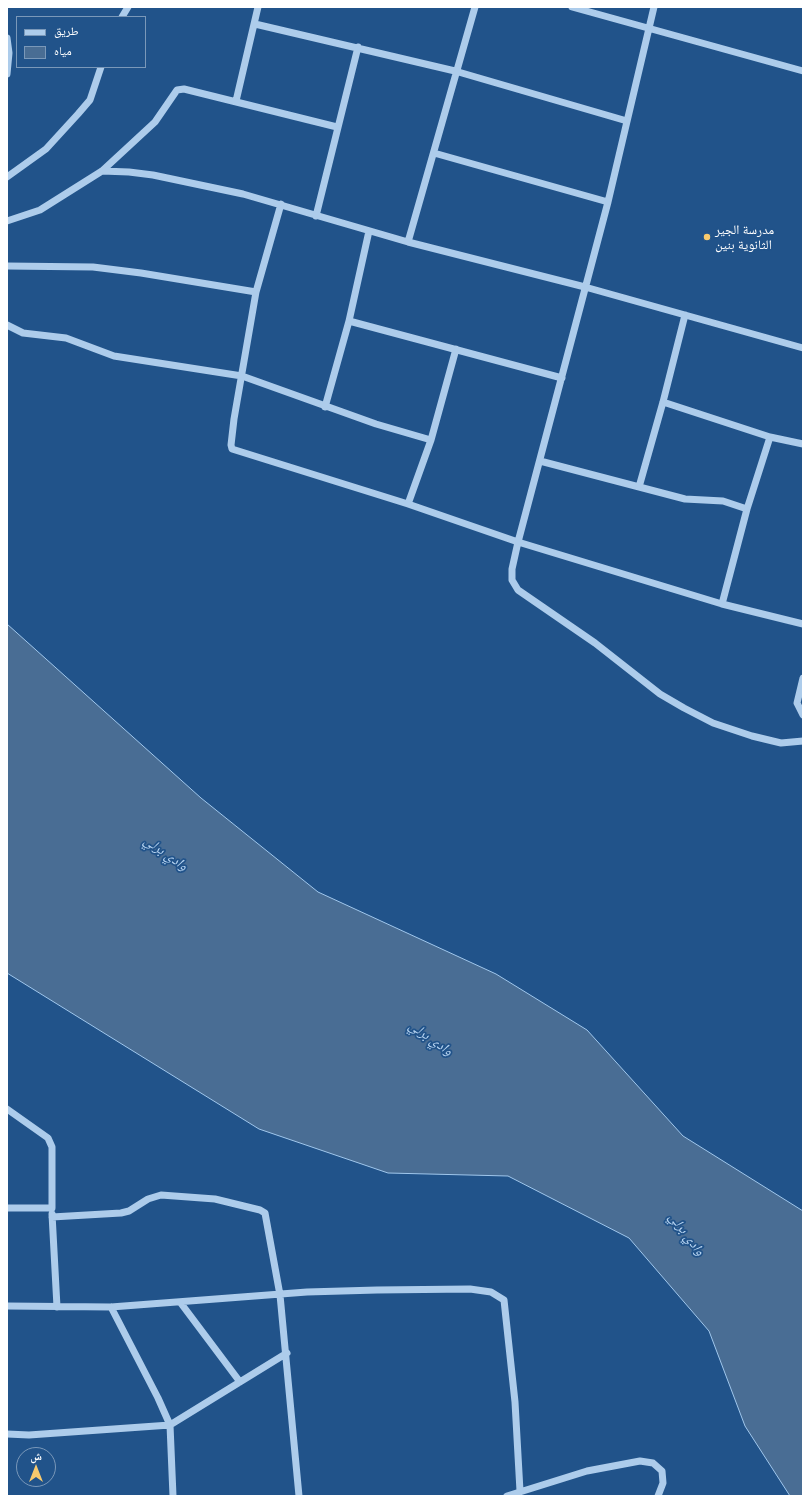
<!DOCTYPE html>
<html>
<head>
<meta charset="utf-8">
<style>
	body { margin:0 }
	#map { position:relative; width:810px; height:1503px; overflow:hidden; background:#21538a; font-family:"Golos Text","Noto Naskh Arabic",sans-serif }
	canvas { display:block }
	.frame { position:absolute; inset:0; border:8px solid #fff; pointer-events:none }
	.legend { position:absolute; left:16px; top:16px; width:130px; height:52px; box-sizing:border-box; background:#21538a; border:1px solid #7a98b9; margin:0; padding:5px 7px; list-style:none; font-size:12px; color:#fff }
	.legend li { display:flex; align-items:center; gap:8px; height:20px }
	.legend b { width:20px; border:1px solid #7a98b9 }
	.north { position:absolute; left:16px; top:1447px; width:40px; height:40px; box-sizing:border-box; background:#21538a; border:1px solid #7a98b9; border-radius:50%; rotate:0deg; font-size:11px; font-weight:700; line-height:16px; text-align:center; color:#fff }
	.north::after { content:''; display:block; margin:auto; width:14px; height:18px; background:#f8ca6e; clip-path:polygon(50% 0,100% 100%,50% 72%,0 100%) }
</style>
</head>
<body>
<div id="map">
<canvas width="810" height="1503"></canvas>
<div class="frame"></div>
<ul class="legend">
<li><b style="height:5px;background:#adcceb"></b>طريق</li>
<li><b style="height:11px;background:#496d94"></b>مياه</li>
</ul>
<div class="north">ش</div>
</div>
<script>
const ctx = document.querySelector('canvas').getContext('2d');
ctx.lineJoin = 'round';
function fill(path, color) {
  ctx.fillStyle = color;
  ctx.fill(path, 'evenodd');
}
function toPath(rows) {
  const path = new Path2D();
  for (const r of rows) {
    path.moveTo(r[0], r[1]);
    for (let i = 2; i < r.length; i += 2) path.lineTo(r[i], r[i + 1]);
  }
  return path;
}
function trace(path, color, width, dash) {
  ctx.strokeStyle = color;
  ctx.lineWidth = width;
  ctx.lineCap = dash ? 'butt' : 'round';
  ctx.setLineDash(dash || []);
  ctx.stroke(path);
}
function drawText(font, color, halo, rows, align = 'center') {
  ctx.font = font + ' "Golos Text","Noto Naskh Arabic",sans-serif';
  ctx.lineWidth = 3.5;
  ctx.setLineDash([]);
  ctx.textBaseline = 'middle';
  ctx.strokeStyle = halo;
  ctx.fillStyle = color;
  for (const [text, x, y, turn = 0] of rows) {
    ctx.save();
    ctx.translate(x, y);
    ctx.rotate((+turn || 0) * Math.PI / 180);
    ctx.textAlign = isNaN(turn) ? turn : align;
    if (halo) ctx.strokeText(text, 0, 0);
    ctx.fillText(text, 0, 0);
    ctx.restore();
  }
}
const water = toPath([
	[7,624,201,798,318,892,496,974,587,1030,683,1136,803,1211,803,1496,790,1496,745,1426,709,1331,629,1238,508,1176,388,1173,259,1129,7,973,7,624]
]);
fill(water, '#496d94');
trace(water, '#a0c7ec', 1);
trace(toPath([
	[572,7,803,71],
	[654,7,608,202,518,542,512,569,512,580,518,590,595,643,660,694,684,708,713,723,752,736,781,743,803,741],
	[122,17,128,7],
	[255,24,455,71,627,121],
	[7,38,9,53,7,74],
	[236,101,258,7],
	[434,153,608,202],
	[102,171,129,172,153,175,243,194,408,242,585,287,803,348],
	[7,177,46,149,78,114,90,100,101,67],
	[281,204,256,292,234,419,231,445,232,449,408,504,518,542,722,604,803,624],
	[316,216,358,47],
	[7,221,40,210,102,171,155,122,177,90,184,89,337,127],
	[408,242,475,7],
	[7,266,93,267,141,273,256,292],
	[349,321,562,378],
	[7,325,23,333,66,338,114,356,242,376,376,424,431,440],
	[663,402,770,437,803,444],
	[325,407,349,321,369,231],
	[540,461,685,499,723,501,747,509],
	[639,487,663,402,685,315],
	[408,504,431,440,456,349],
	[722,604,747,509,770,437],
	[803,678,797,703,803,715],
	[7,1109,48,1138,52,1147,52,1208,7,1208],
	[52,1214,57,1307],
	[52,1217,121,1213,129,1211,148,1199,161,1195,215,1199,260,1210,265,1213,280,1295,299,1496],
	[180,1302,240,1382],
	[7,1306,111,1307,307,1292,377,1290,470,1289,491,1292,504,1300,515,1402,520,1491],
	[111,1307,158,1398,170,1425,173,1496],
	[7,1434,29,1435,170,1425,287,1353],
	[507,1496,587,1471,640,1461,653,1463,662,1471,663,1483,658,1496]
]), '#adcceb', 7);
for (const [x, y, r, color] of [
	[707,237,4,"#f8ca6e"]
]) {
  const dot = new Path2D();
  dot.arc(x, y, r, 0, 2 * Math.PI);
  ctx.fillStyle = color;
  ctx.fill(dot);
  trace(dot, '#21538a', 1.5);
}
drawText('13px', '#fff', '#21538a', [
	["مدرسة الجير",715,230],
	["الثانوية بنين",715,245]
], 'left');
drawText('italic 14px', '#b8d5f2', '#21538a', [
	["وادي برلي",166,853,35],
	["وادي برلي",431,1038,35],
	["وادي برلي",687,1234,53]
]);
</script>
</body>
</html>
